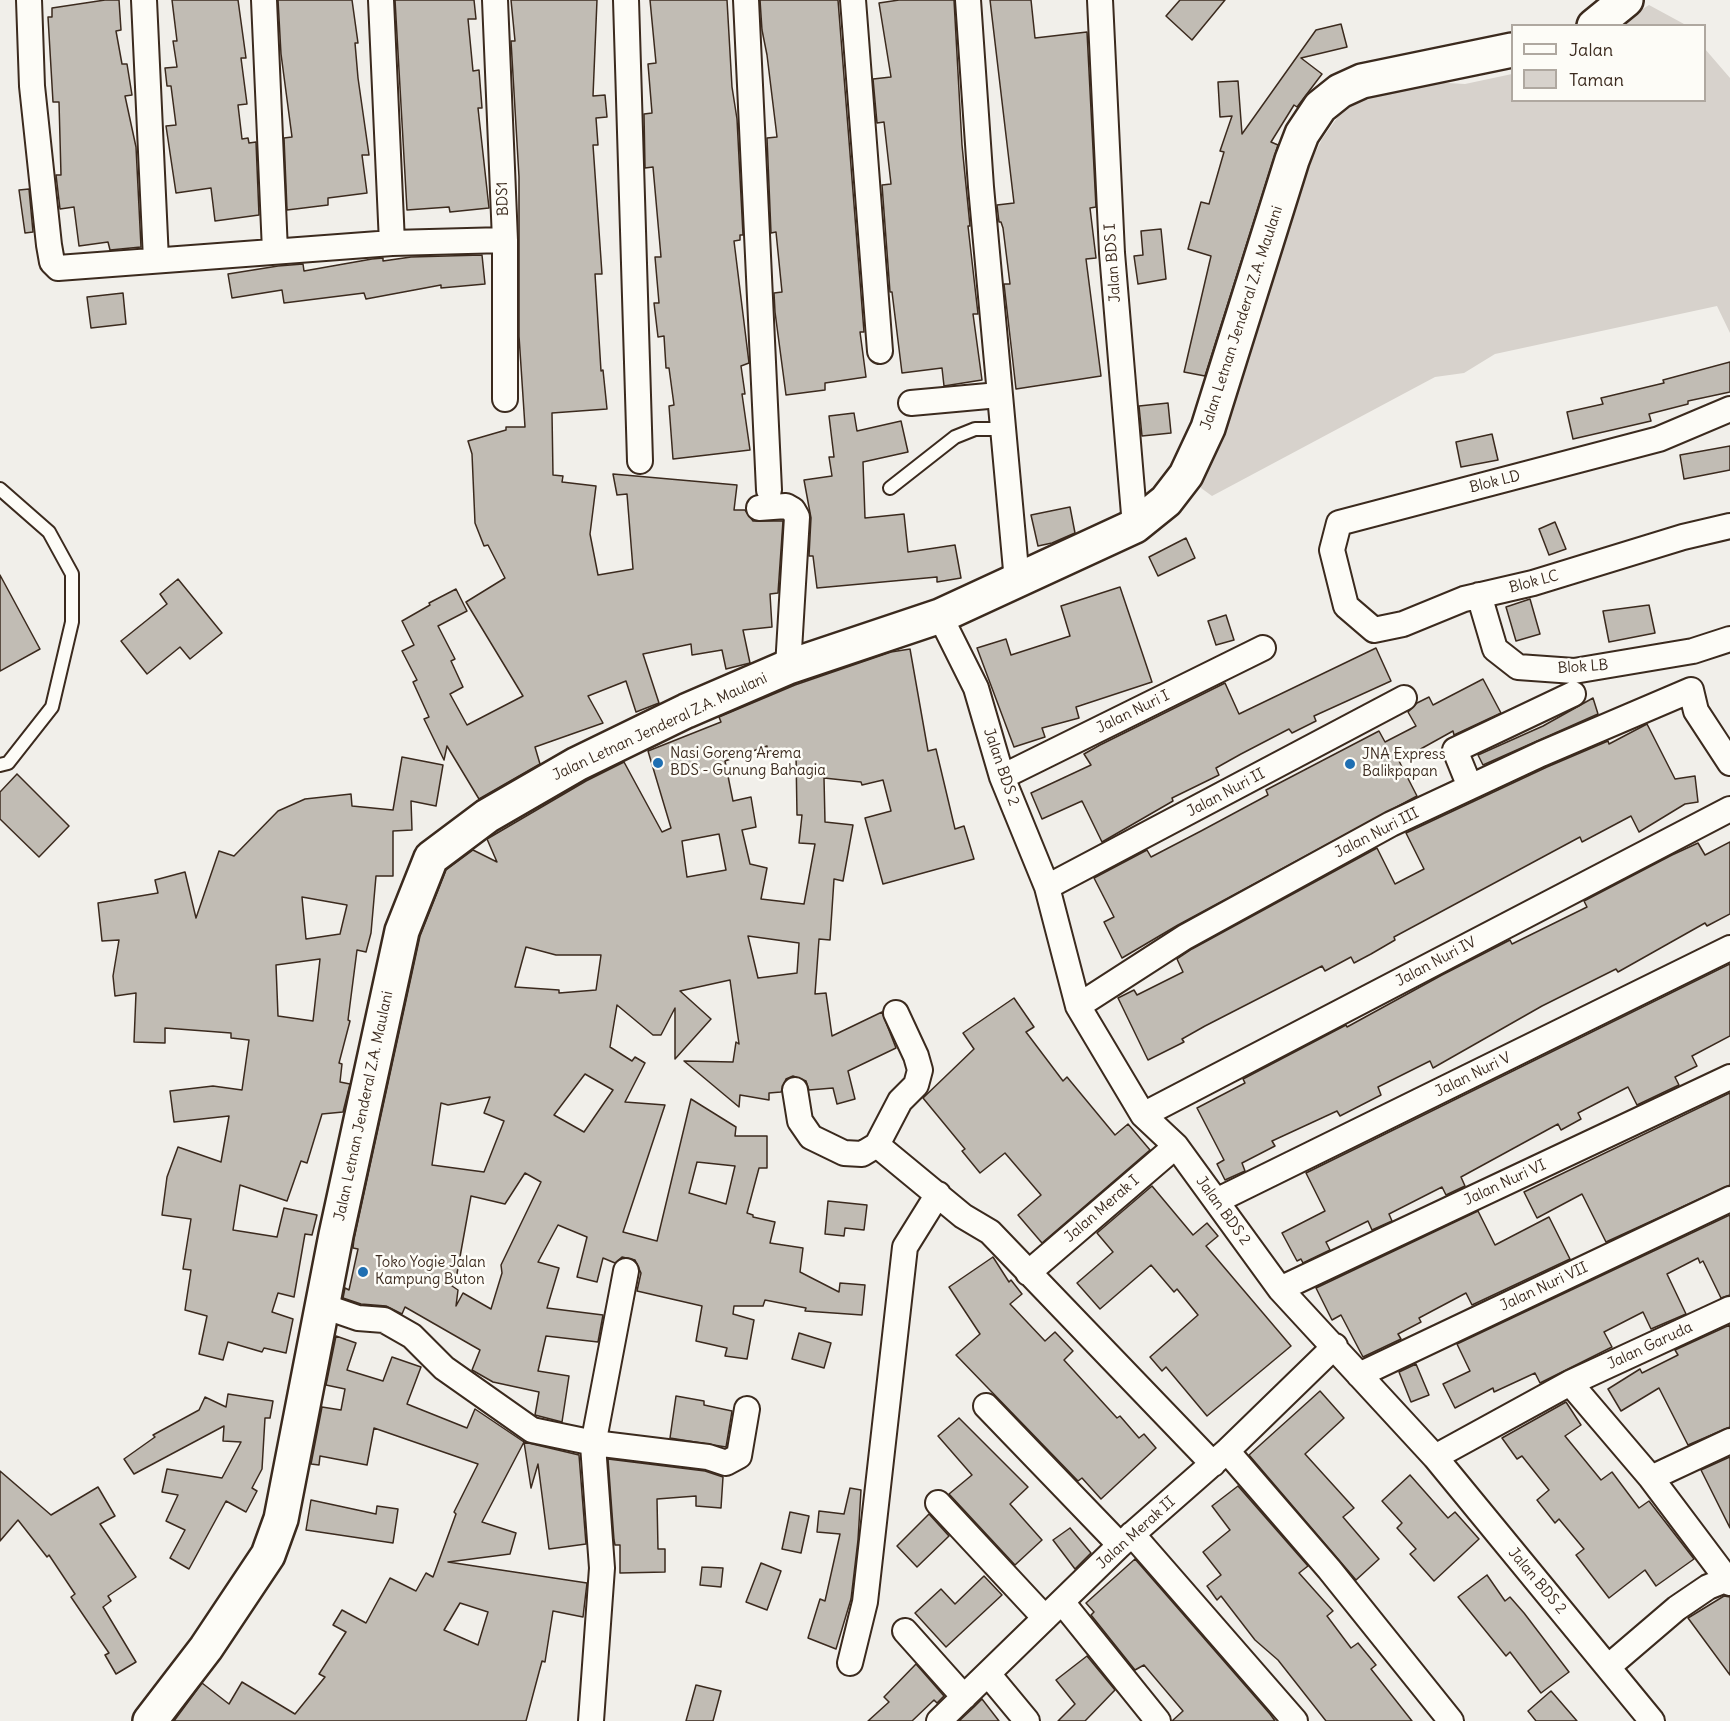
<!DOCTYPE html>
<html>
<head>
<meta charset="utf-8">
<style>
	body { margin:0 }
	#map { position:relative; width:1730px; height:1721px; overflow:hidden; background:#f1efea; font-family:Delius,sans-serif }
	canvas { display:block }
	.legend { position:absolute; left:1511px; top:24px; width:195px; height:78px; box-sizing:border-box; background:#fdfcf7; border:2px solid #afa8a0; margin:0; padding:8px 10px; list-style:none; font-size:18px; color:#3b2a1e }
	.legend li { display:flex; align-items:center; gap:12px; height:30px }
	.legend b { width:30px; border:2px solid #afa8a0 }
</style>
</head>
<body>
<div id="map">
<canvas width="1730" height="1721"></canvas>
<ul class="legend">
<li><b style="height:8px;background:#fdfcf7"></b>Jalan</li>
<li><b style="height:16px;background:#d7d2cc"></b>Taman</li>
</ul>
</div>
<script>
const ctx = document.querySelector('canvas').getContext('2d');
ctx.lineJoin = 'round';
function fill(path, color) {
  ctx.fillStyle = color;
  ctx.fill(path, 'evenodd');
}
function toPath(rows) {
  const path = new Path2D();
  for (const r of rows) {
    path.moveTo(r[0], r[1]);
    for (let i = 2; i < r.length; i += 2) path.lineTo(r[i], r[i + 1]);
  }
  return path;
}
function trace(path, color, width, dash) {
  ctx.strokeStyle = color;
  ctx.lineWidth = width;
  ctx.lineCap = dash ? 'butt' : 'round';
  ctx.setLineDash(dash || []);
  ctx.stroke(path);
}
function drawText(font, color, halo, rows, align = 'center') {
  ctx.font = font + ' Delius,sans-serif';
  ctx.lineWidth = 5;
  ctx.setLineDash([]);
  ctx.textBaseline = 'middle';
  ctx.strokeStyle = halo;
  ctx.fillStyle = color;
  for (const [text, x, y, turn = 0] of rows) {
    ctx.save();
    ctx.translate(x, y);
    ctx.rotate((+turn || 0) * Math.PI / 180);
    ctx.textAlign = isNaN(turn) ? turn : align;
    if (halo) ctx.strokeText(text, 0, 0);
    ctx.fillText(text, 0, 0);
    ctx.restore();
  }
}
fill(toPath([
	[1649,5,1684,24,1685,25,1615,26],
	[1705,49,1730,78,1730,333,1717,306,1495,354,1464,373,1435,377,1212,496,1201,488,1205,461,1299,186,1322,139,1342,111,1368,89,1414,81,1465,84,1512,74,1512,100,1704,100]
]), '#d7d2cc');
const building = toPath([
	[105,0,119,0,121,30,116,31,122,64,127,64,132,95,125,96,136,147,141,247,110,250,108,242,79,246,74,207,60,209,56,175,61,175,59,102,53,102,48,17,52,17,52,8,105,0],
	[172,0,238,0,246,58,241,58,247,104,238,105,242,139,248,138,249,143,256,142,259,215,215,221,211,188,176,193,166,126,176,125,171,86,167,86,165,68,177,67,173,41,177,41,172,0],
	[278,0,352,0,358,43,355,43,358,78,369,155,362,155,367,193,328,198,328,205,287,210,284,138,292,137,281,54,278,0],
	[395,0,474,0,476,19,468,19,473,71,479,70,482,108,478,108,489,208,450,212,449,207,407,210,395,0],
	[511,0,597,0,593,96,605,95,607,117,596,118,598,145,593,145,602,274,595,274,601,371,603,370,607,409,552,413,553,475,563,476,562,482,596,486,590,534,598,575,633,569,627,494,617,495,613,474,737,485,734,510,745,510,753,521,783,521,778,593,770,594,772,627,743,630,750,663,726,669,722,650,692,655,691,644,643,654,659,703,636,712,626,681,588,696,603,723,535,747,540,764,479,799,447,746,444,760,424,719,429,717,413,682,417,680,402,651,414,645,402,621,430,605,429,603,456,589,467,611,438,626,455,659,451,661,463,687,450,694,467,725,523,696,466,602,505,578,488,545,484,546,475,523,472,454,468,441,506,430,506,427,525,427,519,336,519,177,511,41,515,41,511,0],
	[650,0,727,0,732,87,737,119,743,235,740,235,740,240,734,241,749,363,741,366,745,394,742,394,750,450,673,459,669,406,674,405,669,368,666,368,664,336,658,337,654,303,659,303,655,257,661,257,653,167,645,168,644,114,652,113,648,64,656,63,650,0],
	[760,0,838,0,864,332,860,332,866,377,825,383,825,390,786,395,775,312,774,293,782,292,776,232,771,233,767,138,777,137,767,55,762,30,760,0],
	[899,0,954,0,962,145,970,226,968,226,978,314,973,314,982,380,944,386,942,368,902,373,892,292,890,292,882,185,891,184,884,122,877,123,873,79,891,77,879,3,899,0],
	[990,0,1031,0,1035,38,1087,32,1096,207,1090,208,1096,258,1086,259,1101,376,1016,389,1004,284,1010,284,1003,228,1001,222,999,222,997,205,1014,203,990,0],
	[1180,0,1225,0,1192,40,1166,16,1180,0],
	[1341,24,1347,47,1301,58,1322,74,1297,107,1294,105,1271,142,1278,145,1205,376,1184,372,1211,256,1188,249,1201,202,1209,204,1224,152,1220,151,1232,116,1220,117,1218,82,1238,81,1242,134,1316,30,1341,24],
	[29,189,33,232,25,233,19,190,29,189],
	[1161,229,1166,279,1138,284,1134,256,1143,255,1141,231,1161,229],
	[482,255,485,284,441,288,441,285,366,299,364,293,284,303,282,290,232,298,228,274,278,266,303,264,304,271,372,259,383,258,383,261,411,257,482,255],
	[123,293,126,324,91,328,87,297,123,293],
	[1730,362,1730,392,1688,401,1688,404,1649,414,1651,421,1573,439,1567,412,1603,404,1601,398,1664,383,1663,380,1730,362],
	[1168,403,1171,433,1142,436,1139,406,1168,403],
	[854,413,857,431,901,421,908,452,863,462,865,518,904,514,908,552,955,545,961,578,937,582,937,577,817,588,813,556,809,556,811,518,804,480,832,476,829,457,834,457,829,416,854,413],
	[1492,434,1498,460,1461,467,1456,442,1492,434],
	[1730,446,1730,470,1684,479,1680,455,1730,446],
	[1070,507,1075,533,1052,543,1038,546,1031,515,1070,507],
	[1555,522,1566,549,1549,555,1539,529,1555,522],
	[1186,538,1195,558,1158,576,1149,557,1186,538],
	[0,575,40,649,0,671,0,575],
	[178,579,222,633,190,659,180,647,147,674,121,641,167,604,160,594,178,579],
	[1120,587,1152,682,1076,707,1079,718,1042,728,1045,737,1014,747,977,648,1006,639,1011,655,1070,636,1061,606,1120,587],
	[1530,599,1540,634,1516,641,1506,607,1530,599],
	[1649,605,1655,633,1609,642,1603,611,1649,605],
	[1226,615,1234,640,1216,645,1208,621,1226,615],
	[1376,648,1391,681,1314,716,1316,721,1292,733,1289,729,1241,754,1216,768,1219,775,1172,798,1173,801,1102,842,1082,801,1042,819,1031,793,1091,765,1084,754,1100,745,1225,683,1239,714,1376,648],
	[910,649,928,751,936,749,955,829,964,826,974,859,883,884,865,818,891,811,883,780,862,785,861,782,824,778,825,822,853,825,843,881,834,879,830,940,819,939,815,994,826,993,832,1036,882,1012,896,1048,848,1071,855,1099,837,1104,833,1088,809,1090,806,1081,793,1076,786,1079,781,1092,769,1093,769,1100,740,1095,739,1107,684,1061,733,1062,736,1042,739,1044,730,980,680,991,711,1019,675,1059,675,1008,661,1035,653,1035,617,1005,610,1047,632,1061,635,1057,645,1063,625,1102,665,1105,623,1232,657,1241,691,1099,736,1127,735,1136,767,1136,767,1168,759,1168,747,1213,753,1215,753,1217,775,1222,770,1243,803,1248,800,1272,839,1292,840,1283,865,1285,862,1315,805,1311,806,1308,765,1300,763,1306,734,1306,733,1314,754,1320,747,1359,725,1356,727,1348,696,1341,702,1306,637,1291,641,1273,635,1260,622,1257,615,1263,603,1258,597,1282,577,1277,587,1237,558,1225,538,1262,559,1268,547,1308,603,1315,598,1342,546,1336,538,1371,569,1376,562,1422,535,1415,539,1392,493,1382,472,1370,480,1350,405,1307,402,1314,386,1306,361,1304,343,1298,345,1288,349,1290,358,1249,353,1248,354,1239,420,936,446,870,473,850,497,862,487,839,586,781,624,762,662,832,671,828,648,751,721,722,719,717,795,685,891,652,910,649],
	[767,746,767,756,796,754,797,815,802,815,799,843,815,844,804,904,761,899,767,868,750,864,742,830,756,827,751,797,733,801,725,761,767,746],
	[719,834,726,870,687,877,682,841,719,834],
	[748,936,799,943,797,973,758,978,748,936],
	[526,947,556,955,601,955,596,990,559,993,559,990,515,987,526,947],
	[585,1074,613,1090,584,1132,554,1115,585,1074],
	[490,1097,484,1113,504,1121,484,1172,432,1165,441,1103,448,1105,490,1097],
	[697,1162,735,1166,726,1204,689,1193,697,1162],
	[525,1173,541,1182,501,1265,502,1273,491,1309,463,1293,456,1306,458,1290,452,1286,456,1279,471,1196,505,1204,525,1173],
	[1483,679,1501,713,1454,735,1453,731,1399,761,1417,796,1178,925,1122,958,1104,922,1114,917,1094,878,1147,850,1151,857,1201,831,1268,795,1266,790,1379,731,1385,742,1416,726,1408,712,1417,703,1429,697,1433,705,1483,679],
	[1593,698,1598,714,1483,765,1478,755,1543,726,1593,698],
	[1647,724,1675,779,1695,776,1698,802,1685,804,1639,832,1631,816,1582,842,1580,837,1394,937,1395,940,1371,954,1354,963,1351,957,1325,971,1322,966,1205,1026,1182,1039,1184,1042,1148,1060,1118,998,1134,990,1137,995,1183,972,1177,959,1192,949,1377,848,1395,884,1424,869,1406,833,1547,767,1608,741,1609,744,1647,724],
	[402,757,443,765,436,806,411,801,412,830,393,831,393,876,376,876,371,933,366,952,357,950,348,1020,350,1021,339,1063,342,1064,340,1082,350,1084,343,1112,322,1114,307,1163,301,1161,287,1201,240,1185,233,1230,277,1237,284,1208,317,1215,312,1235,305,1234,294,1297,278,1293,272,1312,293,1319,286,1353,264,1348,262,1352,228,1342,223,1360,199,1354,207,1316,185,1310,191,1270,183,1269,191,1219,162,1215,167,1177,178,1147,221,1162,229,1116,174,1122,170,1091,213,1086,242,1090,249,1040,231,1038,231,1033,165,1028,165,1043,134,1042,136,993,115,996,113,976,119,940,102,941,98,903,158,893,155,880,185,872,196,918,219,851,234,856,278,811,305,799,351,794,352,806,393,810,402,757],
	[302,897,347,905,340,934,306,939,302,897],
	[320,959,313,1021,278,1016,276,965,320,959],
	[17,774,69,826,39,857,0,819,0,792,17,774],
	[1730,842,1730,914,1707,926,1705,923,1618,972,1616,969,1542,1006,1433,1068,1430,1061,1378,1087,1381,1095,1340,1116,1337,1111,1272,1141,1275,1146,1242,1163,1245,1171,1225,1180,1217,1164,1224,1160,1197,1108,1245,1083,1243,1079,1346,1025,1347,1027,1442,975,1510,940,1512,944,1587,907,1584,901,1672,855,1698,843,1705,855,1730,842],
	[1730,964,1730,1036,1692,1056,1697,1066,1675,1077,1679,1085,1637,1105,1628,1087,1578,1113,1581,1119,1561,1130,1558,1124,1461,1177,1465,1186,1446,1195,1442,1187,1389,1214,1392,1221,1372,1230,1368,1221,1326,1242,1330,1250,1303,1263,1301,1259,1297,1261,1282,1233,1325,1211,1306,1173,1730,964],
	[1014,998,1034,1027,1026,1032,1063,1081,1067,1077,1115,1135,1128,1124,1150,1150,1042,1243,1018,1215,1041,1195,1005,1153,980,1173,962,1151,965,1149,923,1098,974,1049,963,1033,1014,998],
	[1730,1093,1730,1185,1606,1242,1582,1194,1537,1218,1524,1192,1730,1093],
	[1152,1186,1193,1235,1207,1223,1218,1236,1206,1246,1291,1346,1207,1416,1166,1367,1162,1371,1150,1357,1198,1315,1177,1289,1174,1292,1151,1265,1100,1309,1077,1283,1113,1252,1097,1233,1152,1186],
	[828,1201,867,1205,864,1230,845,1228,844,1236,825,1234,828,1201],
	[1478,1211,1495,1245,1549,1217,1570,1259,1472,1305,1466,1293,1419,1318,1421,1322,1398,1334,1401,1339,1363,1357,1341,1315,1332,1320,1316,1288,1478,1211],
	[1730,1215,1730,1295,1721,1298,1703,1261,1700,1263,1698,1258,1667,1274,1686,1314,1651,1329,1643,1312,1604,1332,1612,1347,1540,1383,1535,1373,1494,1392,1493,1388,1455,1408,1443,1384,1470,1371,1457,1344,1730,1215],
	[993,1257,1009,1282,1011,1280,1022,1294,1010,1304,1045,1341,1055,1332,1073,1351,1064,1360,1117,1418,1120,1416,1139,1438,1144,1434,1156,1448,1101,1499,1082,1478,1078,1481,956,1355,980,1334,949,1287,993,1257],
	[1730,1325,1730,1427,1688,1445,1659,1388,1621,1411,1608,1389,1640,1369,1642,1373,1678,1355,1675,1350,1730,1325],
	[799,1333,831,1343,824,1368,792,1359,799,1333],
	[336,1336,356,1343,347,1370,383,1381,392,1357,421,1367,407,1404,467,1428,475,1409,524,1442,482,1522,516,1533,510,1554,448,1562,587,1583,583,1617,553,1611,545,1662,542,1661,526,1721,174,1721,202,1683,229,1704,242,1682,295,1714,325,1677,319,1674,346,1632,333,1625,342,1610,366,1623,390,1578,416,1591,426,1573,433,1577,456,1514,454,1512,478,1464,374,1428,367,1465,320,1456,319,1465,311,1464,322,1407,341,1410,345,1389,326,1385,336,1336],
	[460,1603,488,1612,478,1645,444,1630,460,1603],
	[1416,1364,1429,1395,1411,1402,1399,1372,1416,1364],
	[1320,1391,1344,1418,1305,1454,1354,1508,1343,1517,1379,1559,1356,1580,1249,1455,1320,1391],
	[228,1394,273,1401,270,1418,265,1418,262,1469,252,1488,257,1491,246,1512,226,1501,189,1569,170,1558,185,1530,166,1521,178,1495,162,1492,167,1469,222,1478,241,1442,223,1441,224,1426,134,1474,124,1459,155,1437,153,1435,199,1410,205,1397,226,1407,228,1394],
	[676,1396,704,1401,704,1405,732,1411,726,1447,670,1438,676,1396],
	[1566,1402,1581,1425,1565,1436,1601,1480,1612,1472,1639,1508,1649,1501,1694,1559,1656,1586,1645,1570,1609,1598,1576,1555,1584,1549,1559,1519,1555,1523,1537,1500,1549,1490,1522,1456,1517,1459,1502,1438,1566,1402],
	[959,1418,1028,1487,1010,1504,1042,1540,1015,1565,949,1494,972,1475,938,1436,959,1418],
	[524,1442,579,1455,586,1544,549,1549,538,1464,531,1488,524,1442],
	[1730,1457,1730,1528,1701,1470,1730,1457],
	[608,1459,705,1471,723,1477,721,1508,696,1506,696,1496,657,1499,658,1549,665,1549,665,1572,620,1573,620,1545,615,1545,614,1540,608,1459],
	[0,1471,51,1515,98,1487,115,1516,100,1524,136,1577,108,1596,111,1601,103,1607,136,1662,116,1674,105,1655,109,1653,71,1597,75,1594,49,1555,47,1557,18,1520,0,1541,0,1471],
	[1410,1475,1448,1518,1455,1512,1479,1539,1434,1581,1410,1554,1416,1549,1397,1528,1402,1523,1382,1501,1410,1475],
	[1238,1486,1308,1566,1299,1573,1333,1611,1327,1616,1351,1648,1358,1643,1376,1665,1371,1669,1412,1721,1326,1721,1278,1660,1255,1640,1221,1596,1217,1600,1207,1586,1221,1575,1203,1552,1230,1530,1212,1506,1238,1486],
	[850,1488,861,1490,858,1540,851,1599,836,1649,808,1638,820,1599,825,1601,840,1534,817,1532,819,1511,844,1514,850,1488],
	[311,1500,376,1514,377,1506,398,1509,393,1543,306,1530,311,1500],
	[790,1512,809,1516,801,1553,782,1549,790,1512],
	[929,1514,949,1536,917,1567,897,1546,929,1514],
	[1070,1528,1091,1553,1075,1569,1053,1540,1070,1528],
	[1135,1559,1270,1714,1275,1721,1172,1721,1183,1711,1144,1665,1135,1670,1091,1615,1094,1612,1086,1603,1135,1559],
	[761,1563,781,1571,767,1610,746,1602,761,1563],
	[702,1567,723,1568,721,1587,700,1585,702,1567],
	[1487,1575,1505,1601,1510,1597,1524,1613,1569,1672,1541,1693,1510,1652,1506,1656,1458,1597,1487,1575],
	[984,1576,1002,1595,946,1647,915,1613,941,1589,955,1604,984,1576],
	[1724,1596,1730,1597,1730,1675,1688,1618,1724,1596],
	[1087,1656,1115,1690,1085,1721,1058,1721,1075,1704,1056,1680,1087,1656],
	[916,1664,944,1696,937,1703,934,1700,912,1721,868,1721,889,1702,884,1697,916,1664],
	[696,1685,721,1691,713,1721,686,1721,696,1685],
	[1551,1691,1577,1721,1536,1721,1528,1711,1551,1691],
	[982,1699,999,1721,959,1721,974,1707,982,1699]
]);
fill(building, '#c1bcb4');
trace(building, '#3b2a1e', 1.5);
const lane = toPath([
	[890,488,955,437,975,429,1002,429],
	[0,489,49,532,72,574,72,622,52,707,8,763,0,765]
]);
const street = toPath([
	[29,0,32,86,49,245,52,262,58,268,392,243,505,240],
	[144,0,156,260],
	[264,0,275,251],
	[381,0,392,243],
	[495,0,505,240,505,399],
	[626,0,640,461],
	[746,0,769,490],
	[853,0,880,351],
	[968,0,981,187,1017,581],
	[1100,0,1112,253,1135,526],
	[911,403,999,395],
	[1730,409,1659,439,1339,523,1332,550,1346,606,1374,630,1403,624,1464,599,1533,583,1683,537,1730,526],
	[759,508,786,506,793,510,797,517,788,667],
	[1479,595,1495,649,1518,667,1574,671,1693,651,1730,639],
	[940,616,976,688,1002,777,1047,887,1078,1006,1143,1115,1176,1146,1280,1289,1435,1457,1652,1721],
	[1002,777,1263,648],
	[1470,787,1455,750,1573,694],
	[1047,887,1404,698],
	[1078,1006,1185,937,1391,824,1541,754,1691,690,1696,711,1730,763],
	[795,1090,800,1121,811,1137,844,1153,862,1154,877,1145,963,1216,990,1232,1213,1464],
	[1143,1115,1730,809],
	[877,1145,900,1101,916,1085,920,1070,916,1056,896,1013],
	[1216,1201,1730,948],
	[1028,1273,1176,1146],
	[1280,1289,1730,1077],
	[323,1306,358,1318,384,1320,412,1336,444,1368,532,1430,594,1443,708,1457,726,1463,739,1456,747,1409],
	[1359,1375,1730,1199],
	[1570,1383,1651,1478,1730,1583],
	[986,1406,1120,1545],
	[1227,1451,1329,1569,1451,1721],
	[1435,1457,1570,1383,1730,1309],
	[1651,1478,1730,1441],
	[938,1503,1045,1618],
	[1132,1534,1295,1721],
	[1062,1602,1158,1721],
	[905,1631,964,1697],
	[850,1663,865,1602,905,1247,938,1194],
	[1608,1667,1677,1608,1708,1587,1730,1578],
	[988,1674,1027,1721],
	[591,1721,602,1568,593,1445,626,1271],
	[939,1721,1120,1545,1227,1451,1335,1346]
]);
const secondary = toPath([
	[1594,26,1626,0],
	[150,1721,206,1648,268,1555,281,1519,336,1235,402,931,431,858,487,816,577,764,686,711,788,667,940,616,1135,526,1166,501,1186,475,1208,428,1292,160,1302,134,1320,107,1340,91,1362,81,1512,50]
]);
trace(lane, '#3b2a1e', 16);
trace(street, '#3b2a1e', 28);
trace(secondary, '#3b2a1e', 38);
trace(lane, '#fdfcf7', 12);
trace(street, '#fdfcf7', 24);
trace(secondary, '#fdfcf7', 33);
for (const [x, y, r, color] of [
	[658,763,6,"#1f6fb2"],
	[1350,764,6,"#1f6fb2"],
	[363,1272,6,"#1f6fb2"]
]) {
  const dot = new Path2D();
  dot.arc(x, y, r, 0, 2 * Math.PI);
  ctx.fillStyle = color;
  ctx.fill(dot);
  trace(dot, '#fdfcf7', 2);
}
drawText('15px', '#3b2a1e', '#fdfcf7', [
	["BDS1",503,199,-92],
	["Jalan BDS I",1113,263,-94],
	["Jalan Letnan Jenderal Z.A. Maulani",1242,318,-72],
	["Blok LD",1495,482,-14],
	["Blok LC",1534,582,-15],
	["Blok LB",1583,667,-4],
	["Jalan Nuri I",1133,712,-26],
	["Jalan Letnan Jenderal Z.A. Maulani",660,727,-25],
	["Jalan BDS 2",1001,767,71],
	["Jalan Nuri II",1226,793,-28],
	["Jalan Nuri III",1377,833,-27],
	["Jalan Nuri IV",1436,962,-28],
	["Jalan Nuri V",1473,1075,-26],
	["Jalan Letnan Jenderal Z.A. Maulani",364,1106,-78],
	["Jalan Nuri VI",1505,1183,-25],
	["Jalan Merak I",1102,1209,-41],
	["Jalan BDS 2",1223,1211,54],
	["Jalan Nuri VII",1544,1287,-25],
	["Jalan Garuda",1650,1346,-25],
	["Jalan Merak II",1136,1533,-42],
	["Jalan BDS 2",1537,1581,50]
]);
drawText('15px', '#3b2a1e', '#fdfcf7', [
	["Nasi Goreng Arema",670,754],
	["BDS - Gunung Bahagia",670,771],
	["JNA Express",1362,755],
	["Balikpapan",1362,772],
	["Toko Yogie Jalan",375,1263],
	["Kampung Buton",375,1280]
], 'left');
</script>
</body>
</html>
